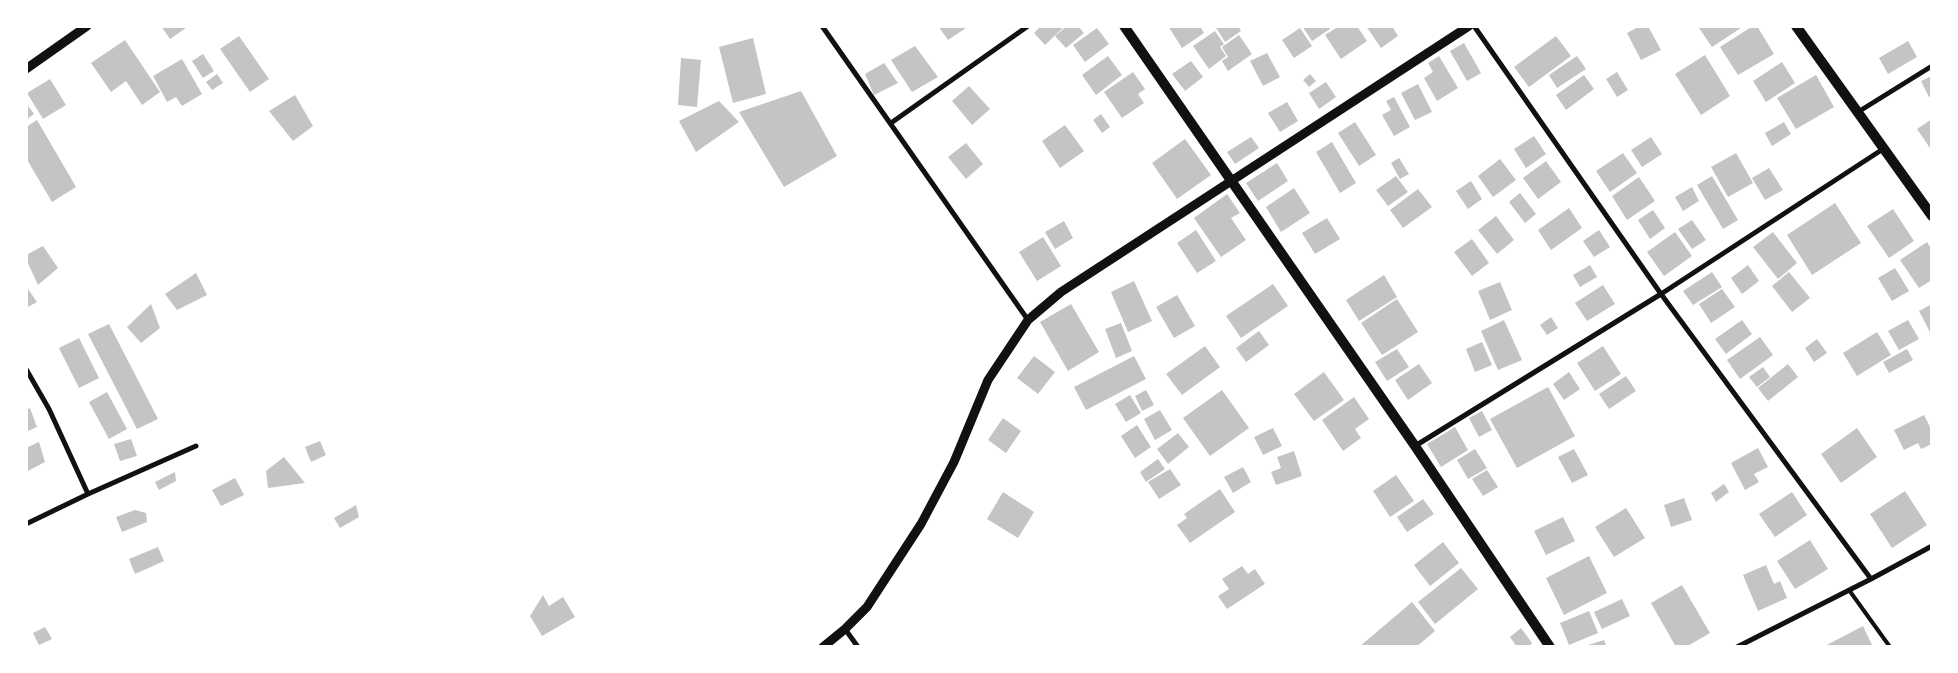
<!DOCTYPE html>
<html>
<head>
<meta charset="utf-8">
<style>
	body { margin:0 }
	#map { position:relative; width:1958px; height:673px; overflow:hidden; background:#fff; font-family:Figtree,sans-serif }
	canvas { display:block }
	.frame { position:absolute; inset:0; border:28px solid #fff; pointer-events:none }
</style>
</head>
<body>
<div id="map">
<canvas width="1958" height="673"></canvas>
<div class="frame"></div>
</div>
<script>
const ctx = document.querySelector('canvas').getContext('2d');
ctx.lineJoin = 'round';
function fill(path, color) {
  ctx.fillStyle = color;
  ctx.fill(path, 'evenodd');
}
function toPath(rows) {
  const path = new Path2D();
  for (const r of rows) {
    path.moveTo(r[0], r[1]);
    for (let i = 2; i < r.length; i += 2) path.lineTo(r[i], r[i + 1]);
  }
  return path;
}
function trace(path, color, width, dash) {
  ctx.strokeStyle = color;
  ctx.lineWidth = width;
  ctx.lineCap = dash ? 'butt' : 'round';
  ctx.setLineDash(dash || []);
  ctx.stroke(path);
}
fill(toPath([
	[161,26,186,26,186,28,170,39],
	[938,26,969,26,948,40],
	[1041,26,1065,26,1045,45,1034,33],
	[1067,26,1078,26,1084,33,1066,48,1055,36],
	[1168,26,1200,26,1204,33,1182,48],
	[1215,26,1238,26,1241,31,1225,42],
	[1302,26,1328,26,1330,29,1312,41],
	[1339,26,1357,26,1367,41,1341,59,1325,35],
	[1366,26,1392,26,1398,36,1381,48],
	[1640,26,1648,26,1661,50,1641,60,1627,33],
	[1702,26,1744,26,1712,47,1699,28],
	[1753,26,1757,26,1774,54,1738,75,1720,47],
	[1097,28,1109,44,1085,62,1073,45],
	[1300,28,1312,46,1294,58,1282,40],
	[1215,31,1224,44,1220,47,1226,56,1209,69,1193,46],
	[1239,35,1252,54,1228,71,1222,61,1228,57,1222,47],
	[239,36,269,79,250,92,220,49],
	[1556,36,1571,56,1529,87,1514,67],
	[753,38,766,94,733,103,719,47],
	[125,40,160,92,142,105,126,81,111,92,91,63],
	[1908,41,1917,57,1888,74,1879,58],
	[1464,43,1481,73,1467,81,1450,51],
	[915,46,938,77,912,92,891,60],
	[1267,53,1280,77,1263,86,1250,61],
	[203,54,214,71,203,78,192,61],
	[1705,55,1730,96,1701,115,1675,74],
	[1108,56,1122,75,1096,95,1082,75],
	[1439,56,1458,88,1437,101,1424,78,1433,72,1428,63],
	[1577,56,1586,69,1557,88,1549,75],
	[681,58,701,60,697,107,678,105],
	[182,59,202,94,182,106,176,97,167,102,153,76],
	[1191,61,1203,77,1185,91,1172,74],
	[1782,62,1795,83,1766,102,1753,81],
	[884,63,898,83,874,95,865,74],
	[1133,72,1145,89,1138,94,1144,103,1122,118,1104,92],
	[1617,72,1628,90,1617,97,1606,79],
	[217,74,223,83,212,90,206,82],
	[1310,74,1316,81,1309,87,1303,80],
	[1584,75,1594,89,1566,110,1556,95],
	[1816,75,1834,107,1796,129,1777,98],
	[1932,76,1932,95,1929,97,1921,81],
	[50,79,66,105,43,119,27,93],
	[1326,82,1336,97,1319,109,1309,93],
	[1418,84,1432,112,1415,120,1401,93],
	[969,86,990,109,972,125,952,101],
	[801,91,837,156,784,187,739,112],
	[295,95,313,126,293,141,269,111],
	[1394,97,1410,127,1394,136,1382,115,1391,110,1386,101],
	[719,101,739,122,696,152,679,121],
	[1287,102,1298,121,1280,132,1268,113],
	[26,103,34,114,26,120],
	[1101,114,1110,127,1102,133,1093,120],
	[1932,119,1932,151,1917,129],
	[37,120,76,187,52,202,26,158,26,127],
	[1355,122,1376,155,1359,166,1338,133],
	[1784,122,1791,134,1772,146,1765,133],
	[1065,125,1084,151,1060,168,1042,141],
	[1534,136,1546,154,1526,168,1514,149],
	[1251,137,1259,148,1235,164,1227,152],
	[1651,137,1662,154,1642,167,1631,150],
	[1185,139,1211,175,1177,199,1152,163],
	[1332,142,1356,183,1340,193,1316,152],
	[966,143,983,164,966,179,948,157],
	[1623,153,1637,173,1610,192,1596,171],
	[1736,153,1753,183,1728,197,1711,167],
	[1399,158,1409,174,1400,179,1391,163],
	[1500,159,1516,180,1493,197,1478,176],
	[1546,161,1561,182,1538,199,1523,178],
	[1277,163,1288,181,1258,201,1246,183],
	[1769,168,1783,190,1765,200,1752,178],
	[1396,176,1408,192,1388,206,1376,190],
	[1712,176,1738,220,1723,229,1697,185],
	[1639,177,1655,201,1627,220,1612,196],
	[1471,181,1482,199,1468,209,1456,191],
	[1692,187,1699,201,1683,211,1675,197],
	[1294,188,1310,213,1281,232,1266,207],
	[1418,189,1432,207,1403,228,1390,210],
	[1520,193,1536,214,1525,223,1509,202],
	[1227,194,1240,213,1231,218,1246,240,1221,257,1194,218],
	[1835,203,1861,243,1812,275,1787,235],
	[1569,208,1582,228,1551,250,1538,230],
	[1893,209,1914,241,1889,258,1867,226],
	[1653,210,1665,228,1650,239,1638,220],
	[1496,216,1514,240,1497,254,1478,230],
	[1327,218,1340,239,1315,254,1302,233],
	[1692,220,1706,240,1692,249,1678,229],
	[1064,221,1073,238,1055,249,1045,232],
	[1196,230,1216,261,1197,273,1177,243],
	[1599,230,1610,247,1594,257,1583,241],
	[1675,232,1692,256,1664,276,1647,252],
	[1773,232,1797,263,1778,279,1753,247],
	[1043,237,1061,266,1037,281,1019,252],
	[1472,239,1489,263,1472,276,1454,252],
	[1927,242,1932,250,1932,280,1919,288,1900,260],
	[43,246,58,268,38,285,26,259,26,255],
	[1590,265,1597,277,1580,287,1573,275],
	[1748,265,1759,281,1742,294,1731,278],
	[1895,268,1909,291,1892,301,1878,278],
	[1712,272,1722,287,1693,305,1683,291],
	[1789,272,1810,298,1792,312,1772,286],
	[196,273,207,295,177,310,165,294],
	[1384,275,1397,297,1359,321,1346,300],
	[1134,281,1152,321,1128,332,1111,292],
	[1500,282,1512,310,1490,320,1478,291],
	[1273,284,1288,306,1241,338,1226,316],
	[1603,285,1615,304,1587,321,1575,303],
	[26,286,37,302,26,308],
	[1722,289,1735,307,1711,323,1699,304],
	[1177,295,1195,326,1174,338,1156,307],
	[1397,299,1418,332,1382,355,1361,323],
	[151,304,160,328,141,343,127,327],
	[1071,304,1099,352,1068,371,1040,322],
	[1932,304,1932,336,1919,311],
	[1551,317,1558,328,1547,335,1540,325],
	[1504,320,1522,360,1498,370,1481,331],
	[1742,320,1752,334,1726,354,1715,339],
	[1908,320,1919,339,1899,350,1888,331],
	[1121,323,1132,351,1116,358,1105,329],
	[109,324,158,419,137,429,88,334],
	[1259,331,1269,345,1246,362,1236,348],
	[1877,332,1891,355,1857,376,1843,353],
	[1760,337,1773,355,1740,379,1727,360],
	[79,338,99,378,79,388,59,348],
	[1817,339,1827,353,1814,362,1805,348],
	[1482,342,1492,365,1475,372,1466,349],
	[1205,346,1220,367,1182,395,1166,374],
	[1603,346,1621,374,1595,391,1577,363],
	[1397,349,1409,367,1387,381,1375,362],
	[1907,349,1913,360,1889,373,1883,362],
	[1034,356,1055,372,1038,394,1017,378],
	[1134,356,1146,379,1086,410,1074,387],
	[1419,364,1432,383,1408,400,1395,380],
	[1788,364,1798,377,1768,401,1758,388],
	[1763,367,1770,377,1757,387,1749,377],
	[1324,372,1344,400,1314,421,1294,394],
	[1569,372,1580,389,1564,400,1553,384],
	[1626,376,1636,391,1609,409,1599,394],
	[1548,387,1575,436,1517,468,1490,419],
	[1146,390,1154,405,1142,411,1135,396],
	[1222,390,1249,428,1210,456,1183,418],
	[107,392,127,429,109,439,89,402],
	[1130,395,1141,413,1126,422,1115,404],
	[1354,397,1369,419,1355,429,1361,438,1343,451,1322,420],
	[30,408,37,427,26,432,26,410],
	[1160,410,1172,430,1155,440,1144,419],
	[1482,411,1492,430,1479,437,1469,418],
	[1924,415,1932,431,1932,444,1921,449,1918,443,1904,450,1894,430],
	[1003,418,1021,431,1006,453,988,440],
	[1137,425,1151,447,1135,458,1121,436],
	[1455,427,1468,450,1441,467,1427,444],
	[1273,428,1282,446,1263,455,1254,437],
	[1857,428,1877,457,1841,483,1821,454],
	[1178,433,1189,447,1168,464,1157,449],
	[131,439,137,456,120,461,114,444],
	[320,441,326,455,311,462,305,447],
	[39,442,45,462,26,472,26,448],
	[1758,448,1768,467,1754,474,1759,482,1745,490,1731,463],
	[1475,449,1487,468,1468,479,1457,460],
	[1574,449,1588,475,1572,483,1558,457],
	[1294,451,1302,476,1276,485,1271,472,1281,468,1277,457],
	[284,457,305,483,268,488,266,471],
	[1158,459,1165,469,1146,482,1140,472],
	[1243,467,1251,482,1233,493,1224,477],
	[1170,469,1181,485,1159,499,1148,482],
	[1487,470,1498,487,1483,496,1472,479],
	[175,472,176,481,159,490,155,482],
	[1396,475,1414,501,1390,517,1373,491],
	[235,478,244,495,221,506,212,490],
	[1724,484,1729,492,1716,502,1711,493],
	[1220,489,1235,512,1190,543,1177,525,1187,518,1184,514],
	[1905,491,1927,525,1892,548,1870,514],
	[1003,492,1034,512,1018,538,987,519],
	[1792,492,1807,515,1775,537,1759,514],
	[1684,498,1692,520,1671,527,1664,505],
	[1423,499,1434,514,1407,532,1397,517],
	[356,505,359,517,340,528,334,518],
	[1626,508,1645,538,1614,557,1595,527],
	[135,510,146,513,147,522,122,532,116,517],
	[1563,517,1575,541,1546,555,1534,531],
	[1810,540,1828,569,1795,589,1777,561],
	[1443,542,1459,563,1430,586,1414,565],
	[158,547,164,561,135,574,129,559],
	[1589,556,1607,593,1564,615,1546,578],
	[1766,565,1774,584,1780,581,1787,598,1758,611,1743,575],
	[1242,566,1248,574,1255,569,1265,584,1227,609,1218,596,1229,589,1222,579],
	[1461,568,1478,589,1435,624,1418,602],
	[1682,585,1710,633,1686,647,1676,647,1651,603],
	[543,595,549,606,563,597,575,617,542,636,530,616],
	[1622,599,1630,616,1602,629,1594,612],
	[1412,602,1435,631,1416,647,1359,647],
	[1589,611,1598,633,1569,645,1560,623],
	[1863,626,1873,647,1823,647],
	[45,627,52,639,39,645,33,633],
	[1521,628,1532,643,1528,647,1517,647,1510,637],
	[1604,640,1607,647,1585,647,1585,646]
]), '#c4c4c4');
trace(toPath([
	[1849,590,1890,647]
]), '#111', 4);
trace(toPath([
	[822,26,1028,320],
	[1474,26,1661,294,1871,579],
	[1858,112,1932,66],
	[891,123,1028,26],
	[26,369,49,409,88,494],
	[1415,446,1661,294,1883,149],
	[26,524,88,494,196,446],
	[845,629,858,647],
	[1737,647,1871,579,1932,546]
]), '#111', 5);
trace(toPath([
	[26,69,87,26],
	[823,647,845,629,867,607,921,524,954,462,988,380,1028,320,1061,292,1469,26]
]), '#111', 9);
trace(toPath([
	[1124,26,1415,446,1550,647],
	[1796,26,1932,216]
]), '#111', 10);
</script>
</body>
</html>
